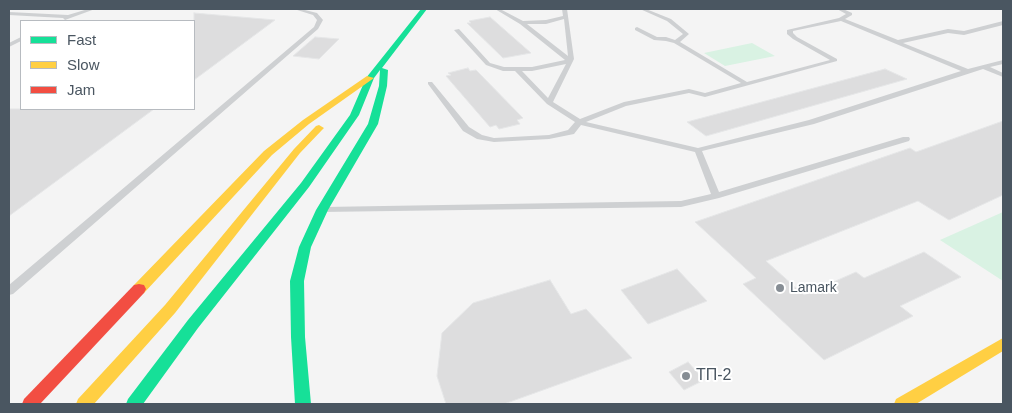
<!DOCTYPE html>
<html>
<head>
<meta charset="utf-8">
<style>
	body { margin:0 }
	#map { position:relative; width:1012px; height:413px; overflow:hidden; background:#f4f4f4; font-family:Helvetica,sans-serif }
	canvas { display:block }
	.frame { position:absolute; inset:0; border:10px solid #4a5661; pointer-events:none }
	.legend { position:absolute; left:20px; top:20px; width:175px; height:90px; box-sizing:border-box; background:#fff; border:1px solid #b7bbc0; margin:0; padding:6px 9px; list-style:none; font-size:15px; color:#4a5661 }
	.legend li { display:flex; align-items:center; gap:10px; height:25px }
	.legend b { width:25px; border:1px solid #b7bbc0 }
</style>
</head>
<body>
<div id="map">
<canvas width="1012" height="413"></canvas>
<div class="frame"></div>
<ul class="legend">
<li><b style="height:6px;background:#16e098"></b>Fast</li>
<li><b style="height:6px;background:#ffcf43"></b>Slow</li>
<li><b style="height:6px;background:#f24e42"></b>Jam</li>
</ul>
</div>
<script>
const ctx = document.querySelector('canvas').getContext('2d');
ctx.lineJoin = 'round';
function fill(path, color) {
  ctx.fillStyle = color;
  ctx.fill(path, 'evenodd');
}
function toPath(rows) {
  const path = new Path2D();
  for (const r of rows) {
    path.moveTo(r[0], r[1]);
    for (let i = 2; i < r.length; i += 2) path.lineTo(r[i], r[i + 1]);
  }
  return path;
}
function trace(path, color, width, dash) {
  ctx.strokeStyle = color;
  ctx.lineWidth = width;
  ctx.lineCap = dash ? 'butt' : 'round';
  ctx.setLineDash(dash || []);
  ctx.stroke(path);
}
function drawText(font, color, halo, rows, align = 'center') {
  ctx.font = font + ' Helvetica,sans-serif';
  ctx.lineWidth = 4;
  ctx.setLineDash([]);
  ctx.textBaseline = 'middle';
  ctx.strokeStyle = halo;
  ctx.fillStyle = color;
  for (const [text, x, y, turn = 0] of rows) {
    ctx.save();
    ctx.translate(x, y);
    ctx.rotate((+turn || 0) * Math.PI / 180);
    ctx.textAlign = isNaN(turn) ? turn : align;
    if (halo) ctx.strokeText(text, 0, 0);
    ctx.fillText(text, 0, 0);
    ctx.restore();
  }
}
fill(toPath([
	[752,43,775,56,725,66,704,53],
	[1003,212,1003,281,940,240]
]), '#d9f2e3');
const building = toPath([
	[194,13,275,20,194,80,194,13],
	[490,17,531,53,503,58,467,23,471,23,469,21,490,17],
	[315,37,339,39,319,59,293,56,315,37],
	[468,68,470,71,476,70,523,118,517,120,520,124,499,129,496,125,490,127,446,76,451,75,448,73,468,68],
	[885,69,907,79,706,136,687,122,885,69],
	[9,109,154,109,9,216,9,109],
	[1003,121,1003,195,949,220,918,201,766,261,804,295,856,272,864,278,924,252,961,277,900,306,913,316,824,360,743,284,756,278,695,222,910,148,916,152,1003,121],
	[677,269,707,301,648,324,621,290,677,269],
	[550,280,571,314,586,309,632,358,504,404,446,404,437,376,442,333,473,303,550,280],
	[688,362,704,380,684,390,669,372,688,362]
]);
fill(building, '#ddddde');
trace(building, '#e5e6e7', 1);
fill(toPath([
	[88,9,95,9,65,20,63,18,9,15,9,12,68,15,88,9],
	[294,9,301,9,317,13,323,20,318,29,13,294,9,295,9,285,314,27,317,20,313,15,294,9],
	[495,9,500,9,523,21,546,20,563,16,562,9,567,9,574,59,553,102,580,119,624,102,689,89,705,93,741,83,674,43,666,41,654,40,635,30,635,28,637,27,657,37,666,37,675,40,683,34,667,21,640,9,646,9,671,19,689,34,680,42,747,82,830,60,793,39,787,34,787,30,839,18,846,14,837,9,843,9,852,13,852,15,845,19,898,40,948,29,964,31,1003,21,1003,25,964,35,948,33,903,43,968,69,1003,60,1003,64,990,67,1003,73,1003,77,983,69,814,124,702,151,719,192,903,137,909,137,910,139,909,141,719,198,681,207,321,212,320,210,324,207,681,201,711,194,695,152,581,125,574,134,549,139,494,142,477,139,463,131,428,84,428,82,432,82,469,127,482,135,494,138,549,135,568,130,575,122,547,104,515,71,503,71,486,65,454,30,459,29,490,63,504,67,532,67,565,60,520,24,495,9],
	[564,19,568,56,527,24,546,24,564,19],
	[841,21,961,71,809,120,698,148,586,122,626,106,689,93,705,97,837,61,837,59,797,37,793,33,793,31,841,21],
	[566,64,548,98,522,71,532,71,566,64],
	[21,37,21,41,9,47,9,43,21,37]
]), '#ced0d2');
fill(toPath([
	[421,9,427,9,382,68,388,70,387,86,378,124,328,210,311,247,304,281,305,337,311,404,295,404,291,337,290,281,299,247,316,210,368,124,379,86,380,70,374,78,359,115,309,187,198,328,143,404,126,404,128,399,188,320,301,183,350,115,366,78,421,9]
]), '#16e098');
fill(toPath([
	[367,76,374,78,309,124,272,155,144,293,139,294,134,293,132,289,134,285,264,151,303,120,367,76],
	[319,125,324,128,322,130,300,153,175,313,94,404,76,404,78,399,165,305,294,149,316,126,319,125],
	[1003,338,1003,351,916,404,894,404,896,399,1003,338]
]), '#ffcf43');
fill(toPath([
	[139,284,144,285,146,289,144,293,40,404,22,404,24,399,134,285,139,284]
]), '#f24e42');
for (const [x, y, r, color] of [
	[780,288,5,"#868d94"],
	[686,376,5,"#868d94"]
]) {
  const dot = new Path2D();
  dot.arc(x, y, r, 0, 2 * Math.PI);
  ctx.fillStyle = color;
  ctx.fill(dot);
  trace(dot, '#fff', 2);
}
drawText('14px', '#4a5661', '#fff', [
	["Lamark",790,288]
], 'left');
drawText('16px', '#4a5661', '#fff', [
	["ТП-2",696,376]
], 'left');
</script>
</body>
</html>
